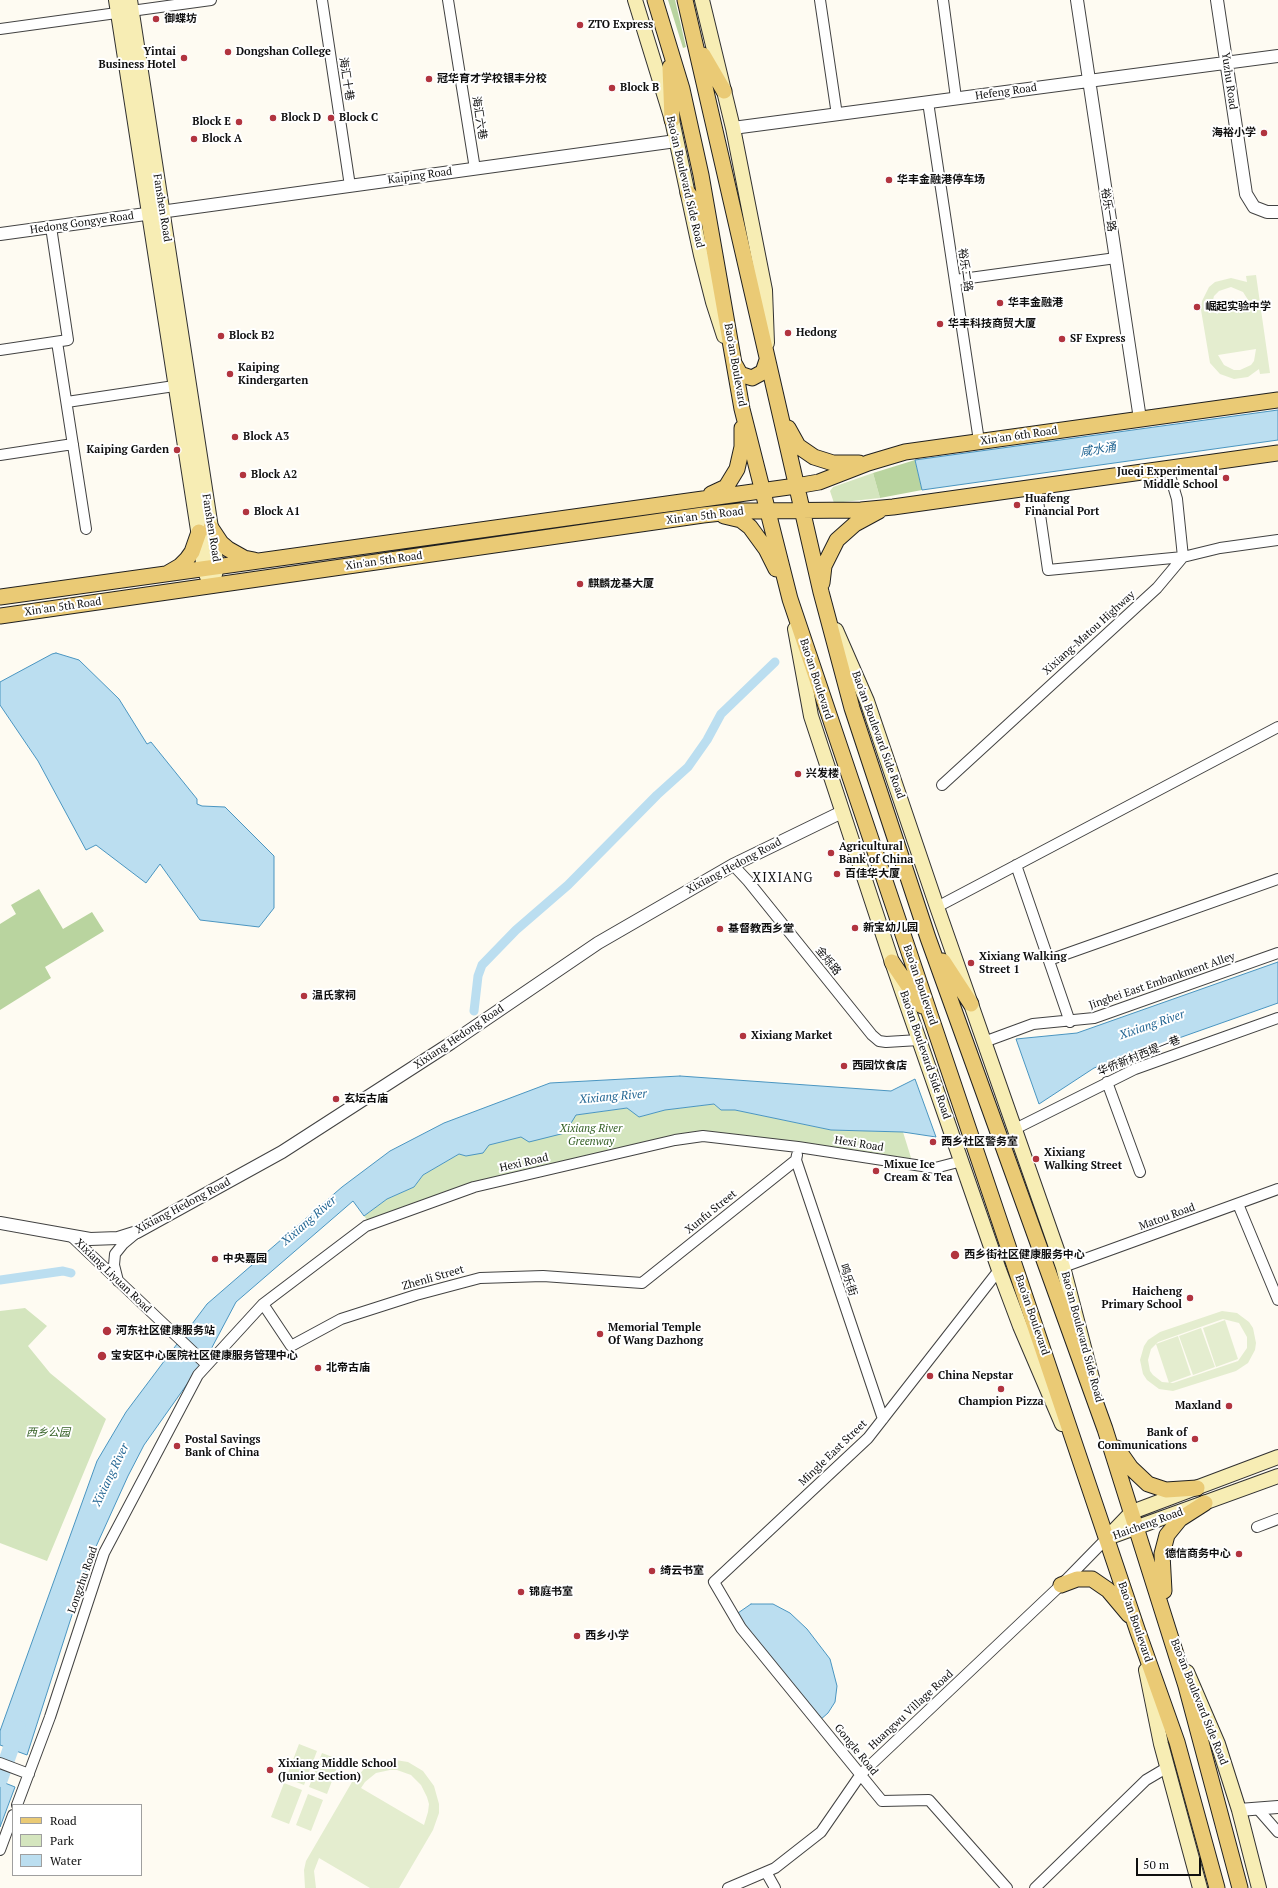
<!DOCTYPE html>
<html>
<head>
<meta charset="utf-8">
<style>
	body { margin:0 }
	#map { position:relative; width:1278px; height:1888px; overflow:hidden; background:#fefbf2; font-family:"PT Serif",serif }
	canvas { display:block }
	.legend { position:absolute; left:12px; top:1804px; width:130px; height:72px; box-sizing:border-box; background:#fff; border:1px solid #9f9f9f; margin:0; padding:5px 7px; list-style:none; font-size:12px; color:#0f0f0f }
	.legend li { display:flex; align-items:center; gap:8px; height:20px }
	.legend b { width:20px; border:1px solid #9f9f9f }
	.scale { position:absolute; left:1136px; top:1858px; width:65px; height:18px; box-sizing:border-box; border:2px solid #0f0f0f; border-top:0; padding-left:5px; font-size:12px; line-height:14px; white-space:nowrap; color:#0f0f0f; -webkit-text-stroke:3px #fff; paint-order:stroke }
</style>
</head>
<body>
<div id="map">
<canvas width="1278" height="1888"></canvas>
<ul class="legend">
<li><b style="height:5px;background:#eaca75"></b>Road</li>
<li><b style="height:11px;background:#d4e5be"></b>Park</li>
<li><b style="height:11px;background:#bbdef0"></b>Water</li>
</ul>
<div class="scale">50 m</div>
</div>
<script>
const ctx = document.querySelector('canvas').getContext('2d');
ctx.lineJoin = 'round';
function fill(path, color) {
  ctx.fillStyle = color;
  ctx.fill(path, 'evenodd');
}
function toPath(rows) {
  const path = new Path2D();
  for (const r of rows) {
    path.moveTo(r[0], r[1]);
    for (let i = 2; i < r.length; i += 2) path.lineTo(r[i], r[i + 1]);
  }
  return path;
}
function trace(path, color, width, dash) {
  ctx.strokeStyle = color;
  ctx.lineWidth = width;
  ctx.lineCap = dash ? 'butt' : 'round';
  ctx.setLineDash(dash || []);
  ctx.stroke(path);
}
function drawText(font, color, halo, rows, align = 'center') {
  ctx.font = font + ' "PT Serif","Noto Sans SC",serif';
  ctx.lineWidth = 4;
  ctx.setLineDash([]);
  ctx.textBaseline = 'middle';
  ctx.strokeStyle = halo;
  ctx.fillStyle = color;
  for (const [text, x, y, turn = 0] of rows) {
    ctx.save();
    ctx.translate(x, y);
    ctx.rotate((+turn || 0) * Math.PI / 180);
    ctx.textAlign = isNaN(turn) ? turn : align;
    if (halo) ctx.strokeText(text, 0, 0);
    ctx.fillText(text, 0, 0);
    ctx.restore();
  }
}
fill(toPath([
	[873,473,880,498,834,503,830,491,833,487],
	[714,1104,721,1110,735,1110,831,1130,903,1132,912,1161,700,1132,368,1221,364,1216,387,1199,414,1187,423,1175,459,1154,466,1156,489,1145,521,1137,576,1115,628,1108,639,1117,665,1110],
	[25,1308,47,1326,28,1346,50,1373,106,1419,47,1561,0,1543,0,1311]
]), '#d4e5be');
fill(toPath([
	[668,0,675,0,686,47,683,48],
	[915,460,922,490,880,498,873,473],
	[39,889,63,929,92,912,104,931,45,967,51,978,0,1010,0,924,16,914,11,905]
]), '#b9d49f');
fill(toPath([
	[1256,275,1270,373,1260,374,1259,369,1248,377,1234,379,1220,374,1210,363,1201,310,1202,301,1209,287,1215,282,1231,278,1247,282,1246,276],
	[1231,287,1243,292,1250,303,1211,308,1214,296,1219,291],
	[1256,349,1254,361,1251,365,1240,370,1234,370,1224,365,1218,355],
	[1222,1311,1237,1313,1249,1322,1253,1328,1256,1343,1255,1350,1248,1363,1236,1371,1173,1391,1159,1389,1147,1380,1143,1374,1140,1360,1144,1346,1148,1340,1160,1332],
	[1223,1319,1239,1323,1247,1337,1247,1348,1238,1361,1173,1383,1162,1382,1153,1375,1150,1371,1148,1360,1151,1349,1158,1342],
	[1225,1320,1238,1359,1216,1367,1203,1328],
	[1201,1328,1215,1367,1193,1375,1179,1336],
	[1178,1336,1191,1375,1169,1383,1156,1344],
	[299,1744,317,1751,304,1785,286,1778],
	[322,1753,340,1760,327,1794,309,1787],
	[389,1759,408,1762,423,1771,434,1786,439,1804,439,1813,433,1830,399,1888,370,1888,319,1858,314,1871,316,1888,305,1888,304,1870,306,1861,352,1782,364,1769,372,1764],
	[390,1770,397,1770,411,1775,421,1785,427,1797,429,1804,428,1812,424,1825,361,1788,365,1782,376,1773],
	[284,1783,302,1790,289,1824,271,1817],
	[308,1794,323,1800,311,1831,296,1825]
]), '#e4edcf');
const water = toPath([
	[1278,410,1278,440,922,490,915,460,1278,410],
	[56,653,79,660,119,699,147,744,151,742,197,799,197,804,202,806,225,807,274,856,274,908,259,927,200,920,160,864,146,883,96,845,86,850,38,761,0,705,0,682,52,654,56,653],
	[1278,962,1278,1003,1094,1068,1039,1104,1016,1039,1077,1033,1278,962],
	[680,1076,891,1091,915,1079,936,1137,903,1132,831,1130,735,1110,721,1110,714,1104,665,1110,639,1117,627,1108,576,1115,565,1133,529,1142,521,1137,489,1145,483,1153,466,1156,459,1154,423,1175,414,1187,387,1199,364,1216,353,1201,236,1302,209,1353,144,1445,128,1476,89,1562,27,1755,0,1745,0,1731,97,1461,126,1412,207,1304,342,1187,390,1151,444,1123,550,1083,680,1076],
	[751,1604,773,1604,790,1613,807,1629,830,1659,837,1686,835,1702,828,1713,820,1720,743,1625,738,1613,751,1604],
	[0,1781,15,1787,0,1827,0,1781]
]);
fill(water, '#bbdef0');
trace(water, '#4a95c0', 1);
trace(toPath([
	[474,1011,478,976,482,965,516,930,568,885,657,795,688,767,707,740,721,714,775,662],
	[0,1280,63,1271,71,1273]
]), '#bbdef0', 9);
trace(toPath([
	[0,1779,18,1728]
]), '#bbdef0', 16);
const minor = toPath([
	[322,0,350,186],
	[448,0,475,169],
	[820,0,837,115],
	[943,0,956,98],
	[0,29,211,0],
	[928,102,979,441],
	[955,280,1116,258],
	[57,342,86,529],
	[0,350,68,340,51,227],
	[67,402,181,385],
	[0,455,73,444],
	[1036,487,1048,570,1183,557,1220,548,1278,540],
	[942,785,1157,588,1183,557,1177,499,1168,469],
	[733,865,748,881,872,1035,879,1041,886,1042,919,1040],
	[1016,865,1070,1022],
	[937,907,1278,727],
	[1049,960,1278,879],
	[984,1042,1033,1024,1094,1018,1278,953],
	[1107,1082,1140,1172],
	[1015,1129,1135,1069,1278,1018],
	[797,1155,796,1160,883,1419],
	[1238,1204,1278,1300],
	[70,1235,207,1365],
	[1063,1267,1278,1189],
	[999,1270,868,1438,714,1582,741,1628,882,1801,929,1800,1007,1888],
	[118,1281,114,1265,115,1254,123,1244,135,1234],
	[263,1304,291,1346,341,1319,416,1295,480,1278,543,1276,642,1283,796,1160],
	[1257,1527,1278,1519],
	[0,1763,29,1774],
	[17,1805,50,1717,104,1553,198,1375,263,1304,366,1226,474,1187,675,1140,703,1136,798,1147,935,1168,962,1161],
	[1257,1808,1278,1832],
	[0,1850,13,1815],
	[766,1872,775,1888],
	[728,1888,775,1868,821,1832,861,1774,1061,1585,1107,1538],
	[1035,1888,1146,1780,1168,1767]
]);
const tertiary = toPath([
	[1077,0,1140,419],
	[1217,0,1246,194,1254,207,1267,212,1278,212],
	[733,128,1278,56],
	[0,234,676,141],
	[0,1223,90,1239,118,1238,137,1232,282,1152,451,1043,598,943,733,865,842,812],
	[1239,1810,1278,1807]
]);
const secondary = toPath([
	[116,0,204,569,211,586],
	[130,0,217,567,214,578],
	[635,0,672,120,701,255,713,302,724,336],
	[702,0,733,128,765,290,767,343],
	[795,629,811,716,892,962,999,1270,1020,1326,1062,1424],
	[836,630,867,701,937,907,1063,1267,1092,1378],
	[1110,1537,1278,1476],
	[1107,1538,1132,1512,1278,1457],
	[1146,1670,1161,1744,1200,1888],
	[1187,1672,1218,1744,1239,1810,1259,1888]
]);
const primary = toPath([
	[655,0,682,89,701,175,742,409,790,599,1138,1632,1177,1742,1217,1888],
	[685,0,821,592,852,708,928,938,1105,1429,1186,1686,1240,1888],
	[703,55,724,91],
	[670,67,672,120],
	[688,193,707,219],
	[735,365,740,374,752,378,763,372,767,360],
	[788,428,798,446,814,457,833,463,859,463],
	[711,494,726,487,737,469,742,447,742,428],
	[724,516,741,520,750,527,766,549,776,569],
	[211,528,221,543,228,549,244,558,254,560],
	[168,573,180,566,187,559,192,552,199,532],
	[822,583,824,566,837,540,855,524,879,511],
	[0,597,796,486,819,482,868,463,905,452,1278,400],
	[0,616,703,515,740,511,861,510,893,507,1278,453],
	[943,961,971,1004],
	[892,962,922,1006],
	[1117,1448,1131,1468,1148,1484,1166,1490,1197,1488],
	[1061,1585,1077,1579,1092,1579,1108,1590,1129,1615],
	[1164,1591,1162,1554,1167,1535,1180,1519,1205,1503]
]);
trace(minor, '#424242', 12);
trace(tertiary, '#424242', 14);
trace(secondary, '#313131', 16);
trace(primary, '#202020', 17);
trace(minor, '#fff', 10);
trace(tertiary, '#fff', 12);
trace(secondary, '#f7edb4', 14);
trace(primary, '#eaca75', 15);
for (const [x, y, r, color] of [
	[156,19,4,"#b1343f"],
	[580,25,4,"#b1343f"],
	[228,52,4,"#b1343f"],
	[184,58,4,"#b1343f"],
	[429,79,4,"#b1343f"],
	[612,88,4,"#b1343f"],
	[273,118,4,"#b1343f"],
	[331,118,4,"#b1343f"],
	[239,122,4,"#b1343f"],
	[1264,133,4,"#b1343f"],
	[194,139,4,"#b1343f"],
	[889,180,4,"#b1343f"],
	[1000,303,4,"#b1343f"],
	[1197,307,4,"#b1343f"],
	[940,324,4,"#b1343f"],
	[788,333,4,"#b1343f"],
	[221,336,4,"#b1343f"],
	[1062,339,4,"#b1343f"],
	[230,374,4,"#b1343f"],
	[235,437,4,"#b1343f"],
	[177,450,4,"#b1343f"],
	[243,475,4,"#b1343f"],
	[1226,478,4,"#b1343f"],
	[1017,505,4,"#b1343f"],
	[246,512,4,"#b1343f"],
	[580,584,4,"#b1343f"],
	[798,774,4,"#b1343f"],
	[831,853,4,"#b1343f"],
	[837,874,4,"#b1343f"],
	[855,928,4,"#b1343f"],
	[720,929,4,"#b1343f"],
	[971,963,4,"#b1343f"],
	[304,996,4,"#b1343f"],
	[743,1036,4,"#b1343f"],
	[844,1066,4,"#b1343f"],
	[336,1099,4,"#b1343f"],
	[933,1142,4,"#b1343f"],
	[1036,1159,4,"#b1343f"],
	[876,1171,4,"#b1343f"],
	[955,1255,5,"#b1343f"],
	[215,1259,4,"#b1343f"],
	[1190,1298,4,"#b1343f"],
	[107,1331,5,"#b1343f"],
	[600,1334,4,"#b1343f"],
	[102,1356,5,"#b1343f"],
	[318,1368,4,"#b1343f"],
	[930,1376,4,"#b1343f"],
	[1001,1389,4,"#b1343f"],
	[1229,1406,4,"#b1343f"],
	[1195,1439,4,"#b1343f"],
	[177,1446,4,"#b1343f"],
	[1239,1554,4,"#b1343f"],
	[652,1571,4,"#b1343f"],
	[521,1592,4,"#b1343f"],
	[577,1636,4,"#b1343f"],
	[270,1770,4,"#b1343f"]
]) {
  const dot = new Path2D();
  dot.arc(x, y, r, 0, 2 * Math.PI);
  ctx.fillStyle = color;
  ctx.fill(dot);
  trace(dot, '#fff', 1.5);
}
drawText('bold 11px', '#0f0f0f', '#fff', [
	["御蝶坊",164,19],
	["ZTO Express",588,25],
	["Yintai",176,52,"right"],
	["Business Hotel",176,65,"right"],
	["Dongshan College",236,52],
	["冠华育才学校银丰分校",437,79],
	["Block B",620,88],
	["Block D",281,118],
	["Block C",339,118],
	["Block E",231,122,"right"],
	["海裕小学",1256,133,"right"],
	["Block A",202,139],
	["华丰金融港停车场",897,180],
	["华丰金融港",1008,303],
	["崛起实验中学",1205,307],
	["华丰科技商贸大厦",948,324],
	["Hedong",796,333],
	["Block B2",229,336],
	["SF Express",1070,339],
	["Kaiping",238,368],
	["Kindergarten",238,381],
	["Block A3",243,437],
	["Kaiping Garden",169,450,"right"],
	["Jueqi Experimental",1218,472,"right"],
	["Middle School",1218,485,"right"],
	["Block A2",251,475],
	["Huafeng",1025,499],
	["Financial Port",1025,512],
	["Block A1",254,512],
	["麒麟龙基大厦",588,584],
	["兴发楼",806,774],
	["Agricultural",839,847],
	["Bank of China",839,860],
	["百佳华大厦",845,874],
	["新宝幼儿园",863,928],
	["基督教西乡堂",728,929],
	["Xixiang Walking",979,957],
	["Street 1",979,970],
	["温氏家祠",312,996],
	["Xixiang Market",751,1036],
	["西园饮食店",852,1066],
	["玄坛古庙",344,1099],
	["西乡社区警务室",941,1142],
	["Xixiang",1044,1153],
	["Walking Street",1044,1166],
	["Mixue Ice",884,1165],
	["Cream & Tea",884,1178],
	["西乡街社区健康服务中心",964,1255],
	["中央嘉园",223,1259],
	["Haicheng",1182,1292,"right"],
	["Primary School",1182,1305,"right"],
	["Memorial Temple",608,1328],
	["Of Wang Dazhong",608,1341],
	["河东社区健康服务站",116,1331],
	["宝安区中心医院社区健康服务管理中心",111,1356],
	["北帝古庙",326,1368],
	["China Nepstar",938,1376],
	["Champion Pizza",1001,1402,"center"],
	["Maxland",1221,1406,"right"],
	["Bank of",1187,1433,"right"],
	["Communications",1187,1446,"right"],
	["Postal Savings",185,1440],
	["Bank of China",185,1453],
	["德信商务中心",1231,1554,"right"],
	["绮云书室",660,1571],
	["锦庭书室",529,1592],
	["西乡小学",585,1636],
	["Xixiang Middle School",278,1764],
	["(Junior Section)",278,1777]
], 'left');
drawText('11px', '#0f0f0f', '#fff', [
	["海汇十巷",346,79,81],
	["Yuzhu Road",1229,81,82],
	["Hefeng Road",1006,92,-8],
	["海汇六巷",479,118,81],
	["Kaiping Road",420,176,-8],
	["Bao'an Boulevard Side Road",685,182,77],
	["Fanshen Road",162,208,81],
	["裕乐一路",1108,210,81],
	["Hedong Gongye Road",82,223,-8],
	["裕乐二路",965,270,82],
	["Bao'an Boulevard",735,365,80],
	["Xin'an 6th Road",1019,436,-8],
	["Xin'an 5th Road",705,516,-7],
	["Fanshen Road",211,528,81],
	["Xin'an 5th Road",384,561,-8],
	["Xin'an 5th Road",63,607,-8],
	["Xixiang-Matou Highway",1089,633,-42],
	["Bao'an Boulevard",816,679,72],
	["Bao'an Boulevard Side Road",878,735,70],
	["Xixiang Hedong Road",734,866,-28],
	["金烁路",828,961,51],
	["Jingbei East Embankment Alley",1162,981,-19],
	["Bao'an Boulevard",920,985,71],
	["Xixiang Hedong Road",459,1037,-34],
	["Bao'an Boulevard Side Road",925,1055,71],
	["华侨新村西堤一巷",1139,1056,-22],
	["Hexi Road",859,1144,9],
	["Hexi Road",524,1163,-13],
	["Xixiang Hedong Road",183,1206,-28],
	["Xunfu Street",711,1212,-39],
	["Matou Road",1167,1217,-20],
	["Xixiang Liyuan Road",113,1276,44],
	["Zhenli Street",433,1278,-16],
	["鸣乐街",848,1280,72],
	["Bao'an Boulevard",1032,1315,71],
	["Bao'an Boulevard Side Road",1082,1337,75],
	["Mingle East Street",833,1453,-44],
	["Haicheng Road",1148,1524,-20],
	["Longzhu Road",83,1580,-71],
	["Bao'an Boulevard",1135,1622,71],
	["Bao'an Boulevard Side Road",1199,1702,68],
	["Huangwu Village Road",911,1710,-43],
	["Gongle Road",856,1750,51]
]);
drawText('italic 11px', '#346025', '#fff', [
	["Xixiang River",591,1129],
	["Greenway",591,1142],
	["西乡公园",48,1433]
]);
drawText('italic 12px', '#246794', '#fff', [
	["咸水涌",1098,450,-8],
	["Xixiang River",1152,1025,-19],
	["Xixiang River",613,1097,-5],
	["Xixiang River",309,1221,-41],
	["Xixiang River",111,1475,-64]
]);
ctx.letterSpacing = '1px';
drawText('13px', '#0f0f0f', '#fff', [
	["XIXIANG",783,878]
]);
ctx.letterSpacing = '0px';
</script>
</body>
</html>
